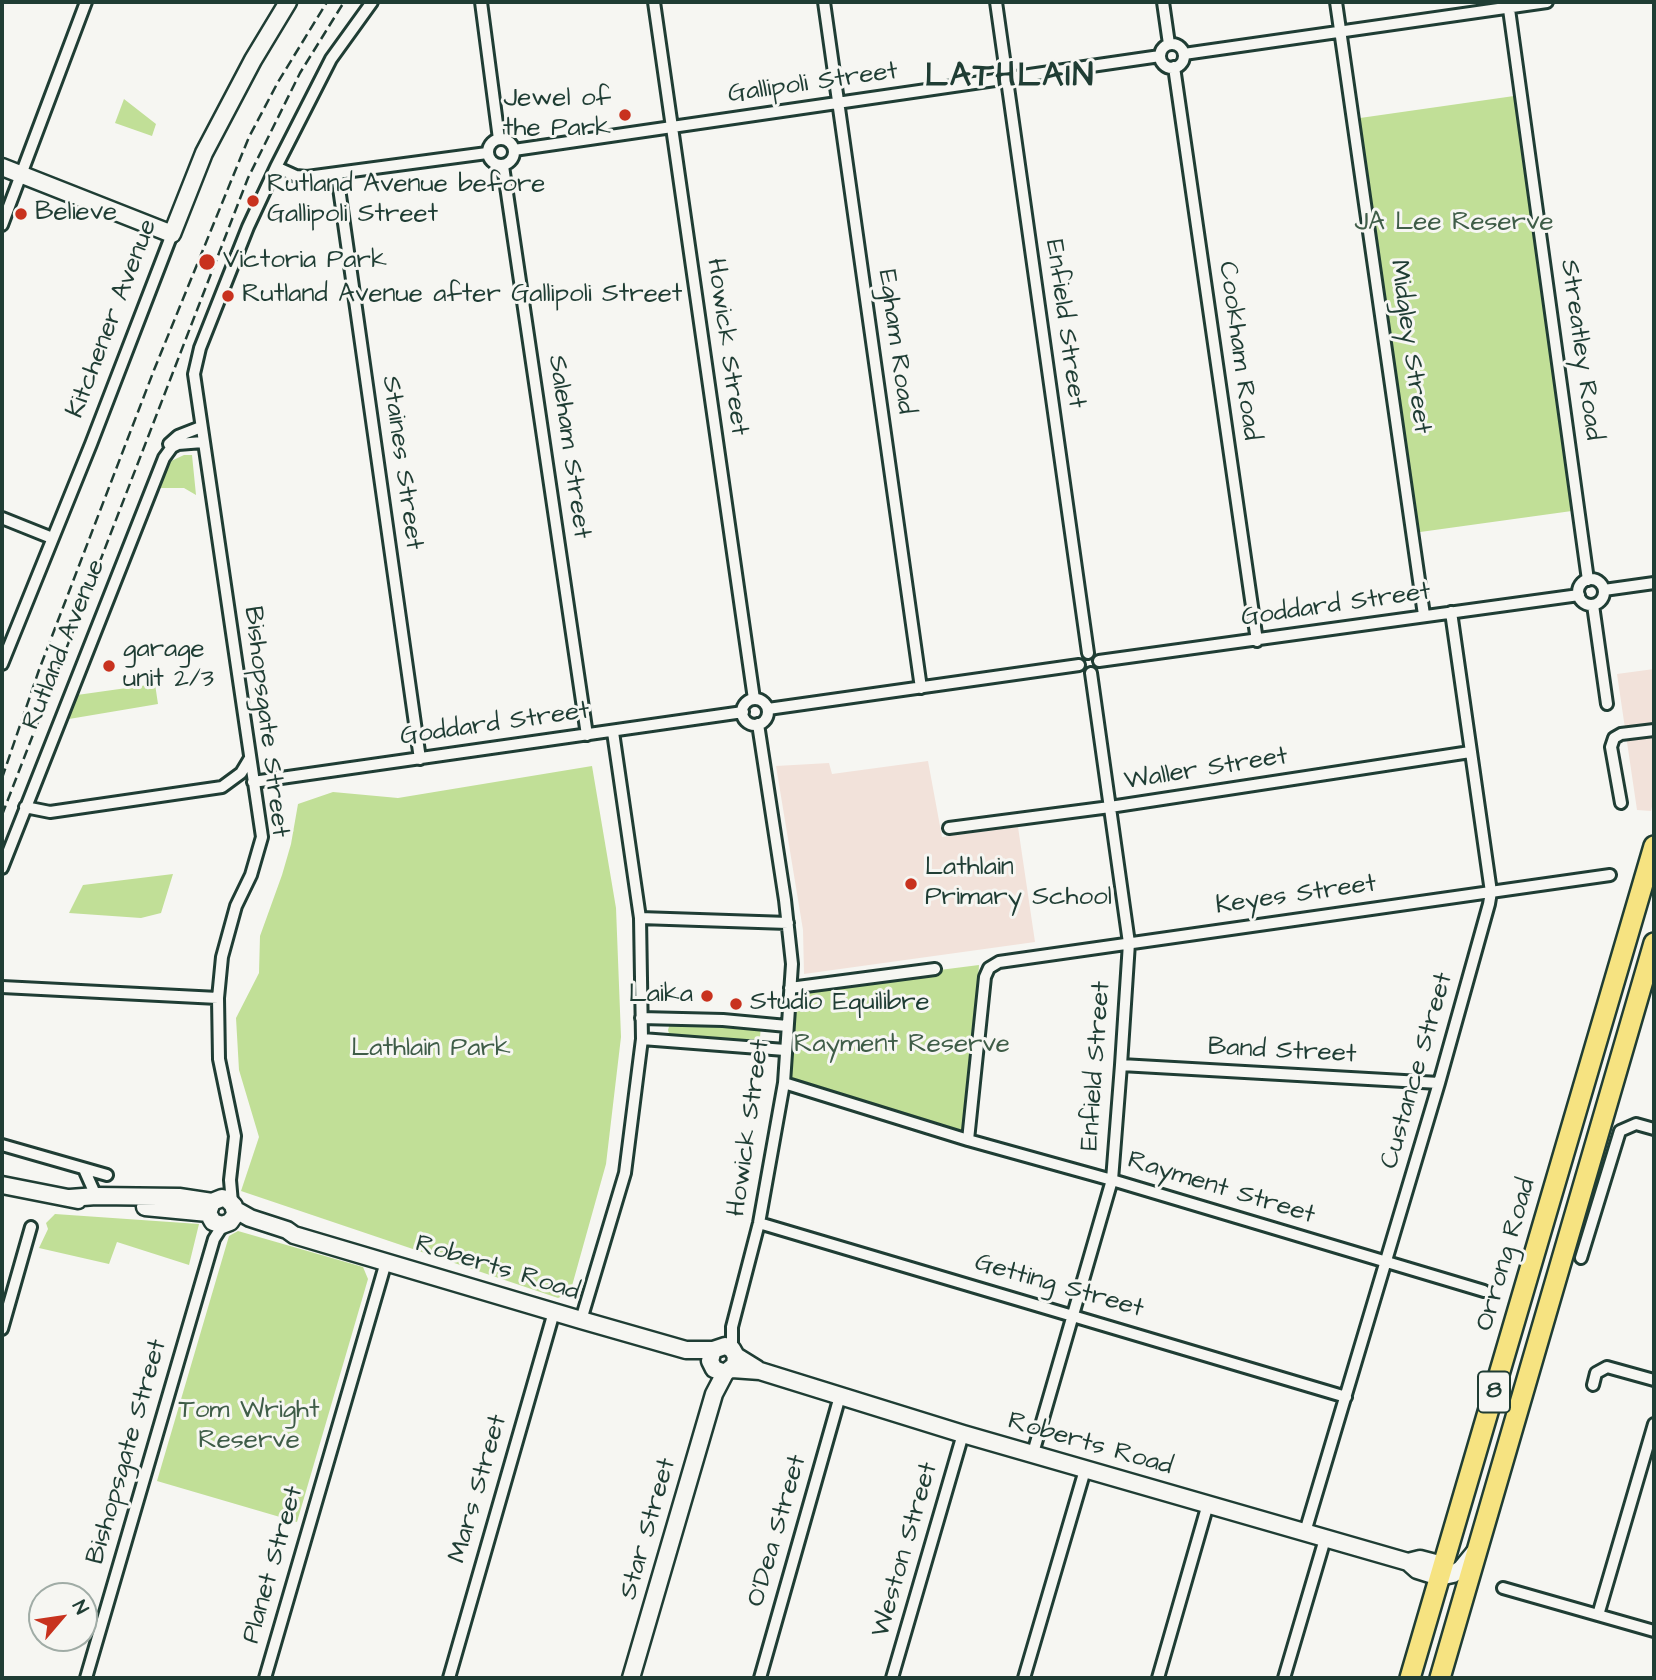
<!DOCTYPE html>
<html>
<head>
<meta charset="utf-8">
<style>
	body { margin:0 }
	#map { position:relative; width:1656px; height:1680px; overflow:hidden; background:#f6f6f2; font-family:"Architects Daughter",sans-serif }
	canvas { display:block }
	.frame { position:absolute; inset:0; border:4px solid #1f3d34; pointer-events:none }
	.north { position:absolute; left:28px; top:1582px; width:70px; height:70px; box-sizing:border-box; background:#f6f6f2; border:2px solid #a0aca6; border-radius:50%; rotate:61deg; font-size:19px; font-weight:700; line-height:28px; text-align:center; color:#1f3d34 }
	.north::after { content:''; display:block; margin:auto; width:24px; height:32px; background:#c8321e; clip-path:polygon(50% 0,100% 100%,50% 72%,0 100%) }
</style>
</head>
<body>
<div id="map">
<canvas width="1656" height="1680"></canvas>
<div class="frame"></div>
<div class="north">N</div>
</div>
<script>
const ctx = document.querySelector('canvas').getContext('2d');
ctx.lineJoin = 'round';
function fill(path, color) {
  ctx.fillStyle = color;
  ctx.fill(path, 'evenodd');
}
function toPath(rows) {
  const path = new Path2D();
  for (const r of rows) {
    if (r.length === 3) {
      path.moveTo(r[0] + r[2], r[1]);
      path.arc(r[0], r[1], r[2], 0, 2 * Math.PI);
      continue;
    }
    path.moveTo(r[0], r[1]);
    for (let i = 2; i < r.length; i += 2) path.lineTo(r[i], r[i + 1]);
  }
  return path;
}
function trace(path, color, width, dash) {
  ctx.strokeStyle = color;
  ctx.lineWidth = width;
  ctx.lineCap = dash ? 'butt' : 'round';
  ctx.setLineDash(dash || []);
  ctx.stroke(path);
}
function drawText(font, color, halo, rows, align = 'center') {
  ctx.font = font + ' "Architects Daughter",sans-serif';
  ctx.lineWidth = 6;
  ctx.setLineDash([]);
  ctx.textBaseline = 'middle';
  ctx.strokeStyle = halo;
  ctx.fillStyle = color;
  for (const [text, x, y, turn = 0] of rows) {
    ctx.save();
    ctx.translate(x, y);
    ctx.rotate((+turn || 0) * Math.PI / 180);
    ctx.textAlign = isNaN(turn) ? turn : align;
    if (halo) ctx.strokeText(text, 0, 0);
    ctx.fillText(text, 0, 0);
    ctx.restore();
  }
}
fill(toPath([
	[1654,669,1654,798,1651,811,1637,810,1617,674],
	[928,761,942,837,1018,827,1035,942,804,974,803,930,776,766,829,763,832,774]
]), '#f2e2da');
fill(toPath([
	[1521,95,1579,510,1413,533,1353,119],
	[124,99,156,124,152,136,115,123],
	[184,455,192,455,196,495,184,488,158,488,169,462],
	[155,684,158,704,69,719,77,695],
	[592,766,616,908,621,1037,606,1164,570,1293,558,1298,241,1191,259,1137,239,1070,236,1018,259,973,260,936,282,875,291,844,298,804,333,792,398,798],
	[173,874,161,913,141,918,69,913,83,885],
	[979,965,968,1140,784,1083,798,988],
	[671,1020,761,1024,760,1038,757,1048,671,1041,668,1030],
	[55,1214,199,1224,189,1265,117,1242,109,1264,39,1248,48,1229,46,1223],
	[238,1231,363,1267,368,1279,297,1522,157,1481,229,1236]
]), '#c1df97');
const street = toPath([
	[481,2,499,139],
	[654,2,754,699],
	[824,2,921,688],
	[996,2,1088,653],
	[1163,2,1169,44],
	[1336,2,1424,615],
	[1508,2,1588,580],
	[1172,56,12],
	[1184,54,1547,2],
	[1174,67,1257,641],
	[501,152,13],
	[514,150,1160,56],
	[503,166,587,735],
	[276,167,296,176,307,177,487,153],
	[337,174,420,759],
	[2,225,86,2],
	[169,444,178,436,201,427],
	[2,518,52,538],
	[1591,592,13],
	[1604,590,1654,583],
	[1593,605,1607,704],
	[1099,661,1579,595],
	[2,664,91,444,172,234],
	[755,712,13],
	[768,709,1079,665],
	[253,782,743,712],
	[1621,803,1611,747,1614,738,1621,734,1654,730],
	[25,807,50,812,222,787,241,773,250,758],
	[949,828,1110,807,1470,752],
	[2,868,164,458,172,447,178,444,203,442],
	[640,918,788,923],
	[2,987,218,998],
	[790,988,935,969],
	[641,1018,723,1020,787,1026],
	[642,1039,785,1050],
	[1121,1065,1439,1083],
	[784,1083,968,1140,1112,1180,1484,1291],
	[968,1140,985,977,989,968,999,962,1610,875],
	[2,1145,107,1175],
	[84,1169,96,1196],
	[232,1203,230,1180,235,1136,219,1059,218,998,222,957,236,906,251,875,262,837,194,374,200,348,248,227,276,167,331,59,372,2],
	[759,1223,1346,1397],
	[1581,1258,1620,1131,1636,1124,1654,1129],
	[581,1320,625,1173,642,1039,640,918,613,732],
	[2,1329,31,1227],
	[732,1349,732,1327,759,1223,784,1083,792,964,785,900,758,724],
	[1593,1385,1596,1373,1607,1367,1654,1380],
	[1033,1453,1112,1180,1121,1065,1129,943,1091,673],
	[1305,1532,1439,1083,1489,904,1491,892,1451,612],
	[1503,1588,1654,1631],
	[1598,1615,1654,1424],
	[86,1678,214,1239,223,1225],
	[265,1678,386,1262],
	[449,1678,554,1312],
	[760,1678,840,1396],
	[892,1678,963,1434],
	[1024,1678,1085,1470],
	[1158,1678,1208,1504],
	[1284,1678,1325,1539]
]);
const secondary = toPath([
	[2,167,172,234,204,153,253,60,288,2],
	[2,1185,78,1200],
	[70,1198,96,1196,179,1197,212,1202,222,1198,227,1199,234,1206,235,1215,230,1222,222,1225,213,1222,208,1213,212,1202],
	[145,1207,208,1213],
	[234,1209,250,1218,287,1230,294,1235,581,1320,686,1350,713,1350],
	[736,1356,735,1365,725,1373,714,1369,710,1361,713,1350,725,1346,732,1349,736,1356,757,1369],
	[732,1369,760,1371,963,1434,1408,1562,1417,1570,1439,1577,1453,1574,1461,1569,1474,1553],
	[1408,1562,1420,1559,1443,1565],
	[631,1678,714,1394,725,1373]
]);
const highway = toPath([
	[1410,1678,1654,846],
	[1440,1678,1654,943]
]);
trace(street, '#1f3d34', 16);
trace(secondary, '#1f3d34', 21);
trace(highway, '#1f3d34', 24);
trace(street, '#f6f6f2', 10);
trace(secondary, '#f6f6f2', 16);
trace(highway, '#f6e381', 19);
trace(toPath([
	[2,778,39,670,154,370,249,137,278,82,327,2],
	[2,815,248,178,300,73,344,2]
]), '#1f3d34', 2.5, [10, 5]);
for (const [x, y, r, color] of [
	[625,115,7,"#c8321e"],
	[253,201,7,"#c8321e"],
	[21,214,7,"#c8321e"],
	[207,262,9,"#c8321e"],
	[228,296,7,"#c8321e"],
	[109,666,7,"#c8321e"],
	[911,884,7,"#c8321e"],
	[707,996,7,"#c8321e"],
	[736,1004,7,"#c8321e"]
]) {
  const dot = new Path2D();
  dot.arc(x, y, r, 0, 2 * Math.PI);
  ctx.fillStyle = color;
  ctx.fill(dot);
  trace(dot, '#f6f6f2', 2.5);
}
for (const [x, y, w] of [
	[1494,1392,32]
]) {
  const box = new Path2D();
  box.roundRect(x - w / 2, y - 20.5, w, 41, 5);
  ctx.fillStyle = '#f6f6f2';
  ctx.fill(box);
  trace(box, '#1f3d34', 2);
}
drawText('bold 24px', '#1f3d34', null, [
	["8",1494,1392]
]);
drawText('26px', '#1f3d34', '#f6f6f2', [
	["Gallipoli Street",813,84,-8],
	["Kitchener Avenue",113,319,-69],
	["Enfield Street",1064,324,82],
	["Egham Road",895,342,82],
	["Howick Street",726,347,82],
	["Midgley Street",1409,347,82],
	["Streatley Road",1580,350,82],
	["Cookham Road",1238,351,82],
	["Saleham Street",568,447,82],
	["Staines Street",401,463,82],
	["Goddard Street",1336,606,-8],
	["Rutland Avenue",65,645,-68],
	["Bishopsgate Street",265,722,83],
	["Goddard Street",495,725,-8],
	["Waller Street",1206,770,-9],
	["Keyes Street",1296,896,-8],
	["Band Street",1282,1052,3],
	["Enfield Street",1097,1066,-86],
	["Custance Street",1418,1071,-74],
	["Howick Street",750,1128,-82],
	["Rayment Street",1221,1189,17],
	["Orrong Road",1507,1255,-74],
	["Roberts Road",497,1269,17],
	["Getting Street",1059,1287,16],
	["Roberts Road",1090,1445,16],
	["Bishopsgate Street",128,1452,-74],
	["Mars Street",479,1489,-74],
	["Star Street",649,1529,-74],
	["O'Dea Street",778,1531,-74],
	["Weston Street",906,1550,-74],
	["Planet Street",274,1565,-74]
]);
drawText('26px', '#1f3d34', '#f6f6f2', [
	["Jewel of",611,100,"right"],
	["the Park",611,130,"right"],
	["Rutland Avenue before",267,186],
	["Gallipoli Street",267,216],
	["Believe",35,214],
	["Victoria Park",223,262],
	["Rutland Avenue after Gallipoli Street",242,296],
	["garage",123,651],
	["unit 2/3",123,681],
	["Lathlain",925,869],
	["Primary School",925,899],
	["Laika",693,996,"right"],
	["Studio Equilibre",750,1004]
], 'left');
drawText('26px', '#3f5d48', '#f6f6f2', [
	["JA Lee Reserve",1454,224],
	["Rayment Reserve",902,1046],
	["Lathlain Park",431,1050],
	["Tom Wright",249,1412],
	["Reserve",249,1442]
]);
ctx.letterSpacing = '2px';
drawText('bold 33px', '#1f3d34', '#f6f6f2', [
	["LATHLAIN",1010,78]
]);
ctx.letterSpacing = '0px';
</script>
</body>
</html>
